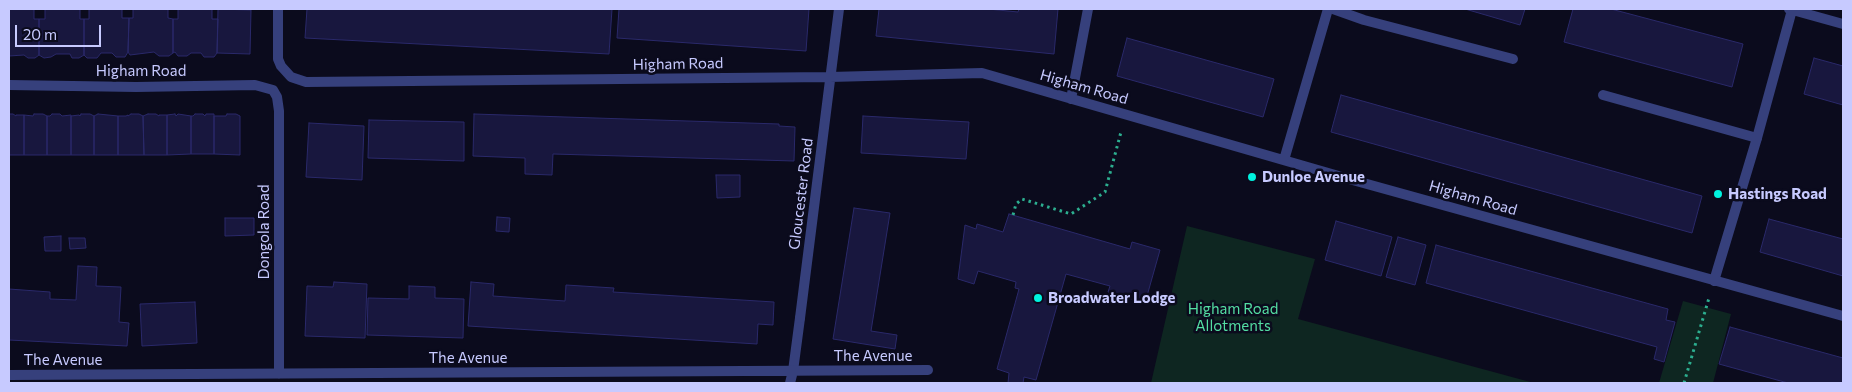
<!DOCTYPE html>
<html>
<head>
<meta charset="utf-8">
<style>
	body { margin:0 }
	#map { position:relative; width:1852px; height:392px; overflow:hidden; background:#0b0b1d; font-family:Commissioner,sans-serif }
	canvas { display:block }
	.frame { position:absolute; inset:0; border:10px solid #c7caff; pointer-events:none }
	.scale { position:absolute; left:15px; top:25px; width:86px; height:22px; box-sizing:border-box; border:2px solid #c7caff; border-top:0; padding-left:6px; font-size:15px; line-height:18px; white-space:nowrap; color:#c7caff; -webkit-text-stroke:4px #0b0b1d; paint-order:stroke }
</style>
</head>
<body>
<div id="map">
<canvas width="1852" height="392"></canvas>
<div class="frame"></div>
<div class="scale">20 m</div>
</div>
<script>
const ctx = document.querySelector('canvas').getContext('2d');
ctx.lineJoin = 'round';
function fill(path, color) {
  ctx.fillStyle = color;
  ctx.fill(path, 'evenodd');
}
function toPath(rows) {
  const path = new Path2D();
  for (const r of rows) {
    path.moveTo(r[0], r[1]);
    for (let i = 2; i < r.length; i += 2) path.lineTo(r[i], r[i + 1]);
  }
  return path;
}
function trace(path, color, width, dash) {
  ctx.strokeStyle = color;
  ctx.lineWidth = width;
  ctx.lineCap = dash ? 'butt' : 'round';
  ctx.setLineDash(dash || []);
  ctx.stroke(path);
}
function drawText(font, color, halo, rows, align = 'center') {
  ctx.font = font + ' Commissioner,sans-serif';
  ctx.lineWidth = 5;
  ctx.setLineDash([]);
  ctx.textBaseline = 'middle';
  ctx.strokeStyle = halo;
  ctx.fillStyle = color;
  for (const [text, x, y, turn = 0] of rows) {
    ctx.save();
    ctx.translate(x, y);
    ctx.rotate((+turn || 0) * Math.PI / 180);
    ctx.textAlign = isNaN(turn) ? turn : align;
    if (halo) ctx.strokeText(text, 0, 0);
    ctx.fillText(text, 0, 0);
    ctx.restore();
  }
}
fill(toPath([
	[1187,226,1315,259,1298,319,1534,383,1151,383],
	[1683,301,1731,314,1713,383,1659,383]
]), '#0e2621');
const building = toPath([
	[9,9,34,9,34,19,39,19,39,55,35,58,28,58,24,55,9,56,9,9],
	[45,9,80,9,80,19,84,19,84,55,79,58,72,58,70,54,56,54,51,57,44,58,39,55,39,19,45,19,45,9],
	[89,9,122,9,122,18,129,18,128,52,125,57,116,57,112,53,101,53,97,58,87,58,84,55,84,19,89,19,89,9],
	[133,9,168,9,168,18,173,19,173,53,169,56,159,56,154,52,130,55,128,52,129,18,133,18,133,9],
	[178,9,212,9,212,19,218,19,217,53,214,57,204,57,201,53,191,53,187,56,178,56,175,52,173,53,173,19,178,19,178,9],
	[218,9,251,10,250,54,217,53,218,9],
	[307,9,612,9,609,54,305,38,307,9],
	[619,9,809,9,806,51,617,38,619,9],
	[879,9,988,9,1018,12,1019,9,1058,9,1054,54,876,36,879,9],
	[1465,9,1525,9,1520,25,1465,9],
	[1573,9,1611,9,1743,44,1732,87,1564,42,1573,9],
	[1127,38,1274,79,1263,117,1117,76,1127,38],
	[1814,58,1843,66,1843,105,1804,94,1814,58],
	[1341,95,1702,196,1692,233,1331,132,1341,95],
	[9,114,13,114,16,116,16,115,24,115,24,155,9,155,9,114],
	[34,114,43,114,47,116,47,155,24,155,24,115,33,116,34,114],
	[52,114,60,114,62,116,71,115,71,155,47,155,47,116,50,116,52,114],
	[81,114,90,114,94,116,94,155,71,155,71,116,79,115,80,116,81,114],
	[98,114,118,116,118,155,94,155,94,116,98,114],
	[131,114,139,114,143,116,144,155,118,155,118,116,126,116,128,115,128,116,131,114],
	[148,114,156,114,159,116,159,115,167,115,167,155,144,155,143,116,148,114],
	[175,114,176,116,178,114,191,116,191,154,167,155,167,115,175,114],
	[195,114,203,114,205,116,206,114,214,114,214,154,191,154,191,116,193,116,195,114],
	[227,114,236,114,240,116,240,155,214,154,214,116,226,116,227,114],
	[474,114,779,124,779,126,795,127,794,161,553,154,552,175,525,174,525,158,473,156,474,114],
	[863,116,969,122,966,159,861,153,863,116],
	[369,120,464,122,464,161,368,158,369,120],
	[309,123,364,126,362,180,306,177,309,123],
	[716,175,740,175,740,197,717,198,716,175],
	[854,208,890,213,871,331,897,335,895,349,833,339,854,208],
	[1009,214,1130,249,1132,242,1160,250,1145,303,1108,292,1110,286,1066,274,1036,380,1024,377,1023,383,1008,383,1009,373,997,369,1019,289,1015,288,1016,282,978,271,974,284,958,279,965,225,976,229,977,224,1003,232,1009,214],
	[497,217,510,218,509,232,496,231,497,217],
	[225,218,254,218,254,235,225,236,225,218],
	[1769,219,1843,239,1843,276,1760,252,1769,219],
	[1336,221,1392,237,1381,276,1325,260,1336,221],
	[61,236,61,251,45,251,44,237,61,236],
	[1398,237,1426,245,1415,285,1386,277,1398,237],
	[69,238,85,238,86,248,70,249,69,238],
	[1436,245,1668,309,1666,320,1675,322,1664,362,1654,359,1657,347,1426,283,1436,245],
	[78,266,97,267,96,286,121,287,119,322,129,323,127,346,9,340,9,289,50,292,50,299,76,300,78,266],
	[334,282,367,284,365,338,305,336,307,286,333,287,334,282],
	[471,282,494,284,493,296,565,301,566,285,614,288,613,292,774,302,773,325,758,324,757,344,468,326,471,282],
	[409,286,435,287,435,298,464,299,463,338,367,335,368,298,409,299,409,286],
	[195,302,197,343,142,346,140,304,195,302],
	[1730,327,1843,358,1843,383,1788,383,1719,364,1730,327]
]);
fill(building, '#18173e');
trace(building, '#2a296a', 1);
trace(toPath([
	[1013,215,1016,204,1022,199,1071,214,1105,192,1121,132],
	[1684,383,1709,298]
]), '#2cae8f', 3, [2.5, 4]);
trace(toPath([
	[1333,9,1364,20,1513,59],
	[1603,95,1757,138],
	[793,371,800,318]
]), '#36407c', 10);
trace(toPath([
	[278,9,278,59,281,66,291,77,306,82,830,77,982,73,1349,179,1843,316],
	[1789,9,1843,24],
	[9,85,136,87,255,85,273,90,277,97,279,111,279,374],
	[1071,99,1088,9],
	[1284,160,1328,9],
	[1714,281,1757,138,1792,10],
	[800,318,839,9],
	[9,375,928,370],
	[790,383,793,371]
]), '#36407c', 10);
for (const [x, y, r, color] of [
	[1252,177,5,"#00f2df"],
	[1718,194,5,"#00f2df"],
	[1038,298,5,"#00f2df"]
]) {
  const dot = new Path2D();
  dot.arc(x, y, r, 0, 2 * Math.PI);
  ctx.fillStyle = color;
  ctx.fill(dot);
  trace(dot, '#0b0b1d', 2);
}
drawText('15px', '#c7caff', '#0b0b1d', [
	["Higham Road",678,64,-1],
	["Higham Road",141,71],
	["Higham Road",1084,87,16],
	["Gloucester Road",801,194,-83],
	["Higham Road",1473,198,16],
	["Dongola Road",264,232,-90],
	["The Avenue",873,356],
	["The Avenue",468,358],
	["The Avenue",63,360]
]);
drawText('bold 15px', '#c7caff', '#0b0b1d', [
	["Dunloe Avenue",1262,177],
	["Hastings Road",1728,194],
	["Broadwater Lodge",1048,298]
], 'left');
drawText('15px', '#54dea3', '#0b0b1d', [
	["Higham Road",1233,309],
	["Allotments",1233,326]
]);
</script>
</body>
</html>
